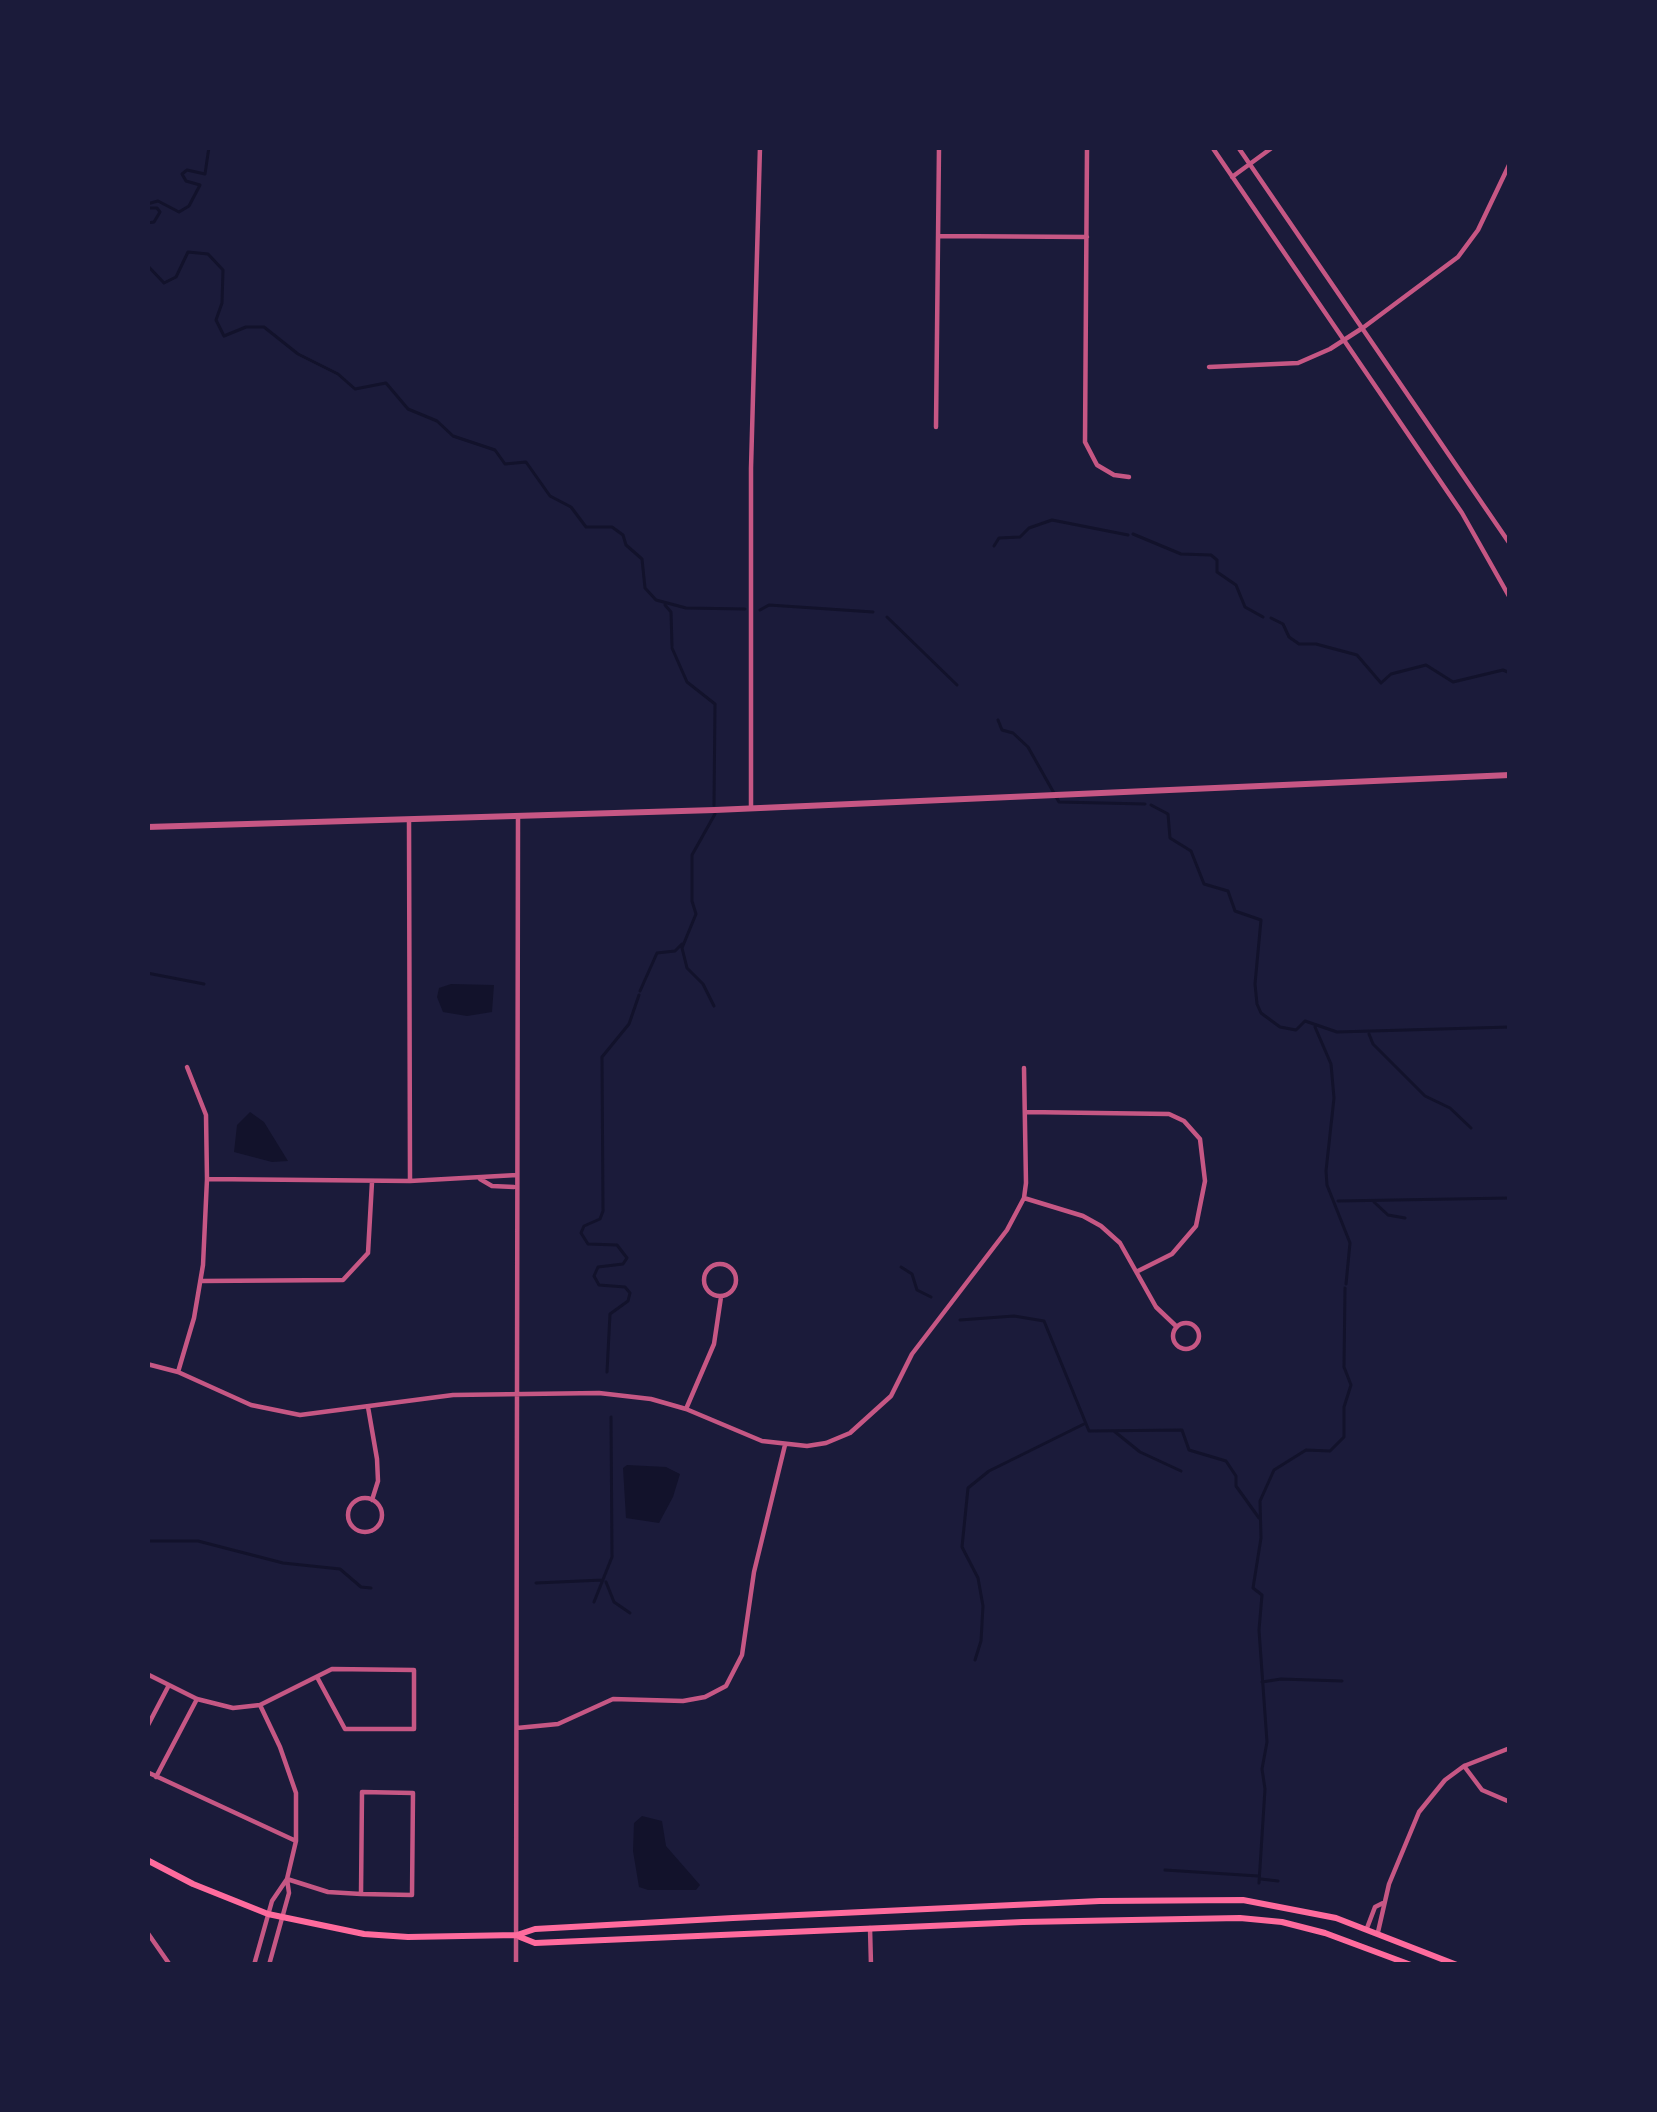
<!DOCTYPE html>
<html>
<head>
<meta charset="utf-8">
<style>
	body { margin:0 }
	#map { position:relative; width:1657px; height:2112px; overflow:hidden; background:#1b1b3a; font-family:Ubuntu,sans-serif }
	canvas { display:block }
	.frame { position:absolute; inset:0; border:150px solid #1b1b3a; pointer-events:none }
</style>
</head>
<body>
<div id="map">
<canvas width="1657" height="2112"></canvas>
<div class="frame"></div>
</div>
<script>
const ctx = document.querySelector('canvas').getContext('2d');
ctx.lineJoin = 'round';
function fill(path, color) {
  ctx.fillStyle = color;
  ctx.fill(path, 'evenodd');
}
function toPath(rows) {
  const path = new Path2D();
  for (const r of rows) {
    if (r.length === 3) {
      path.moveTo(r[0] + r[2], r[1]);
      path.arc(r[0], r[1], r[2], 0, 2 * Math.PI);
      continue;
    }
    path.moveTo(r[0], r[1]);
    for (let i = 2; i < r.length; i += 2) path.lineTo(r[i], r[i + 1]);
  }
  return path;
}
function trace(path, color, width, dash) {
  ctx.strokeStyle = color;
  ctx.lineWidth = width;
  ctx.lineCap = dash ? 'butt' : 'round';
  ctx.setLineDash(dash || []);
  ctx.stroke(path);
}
fill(toPath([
	[451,984,494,985,492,1012,467,1016,443,1012,437,997,439,988],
	[250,1112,264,1122,288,1161,272,1162,234,1152,237,1125],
	[627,1465,666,1467,680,1474,673,1497,659,1523,626,1518,623,1468],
	[642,1816,662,1821,666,1846,700,1885,696,1890,648,1890,639,1887,633,1851,634,1823]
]), '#12122b');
trace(toPath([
	[147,204,158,201,179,212,189,206,200,185,186,181,182,174,187,170,205,174,209,147],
	[147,208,157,208,160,212,154,222,147,223],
	[147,265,164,283,176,277,188,252,208,254,223,270,222,303,216,320,224,336,246,327,264,327,298,354,338,374,355,389,386,383,408,409,437,421,453,436,495,450,505,464,526,462,550,496,571,507,586,527,612,527,623,535,626,545,642,559,645,588,656,600,686,608,745,609],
	[1133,534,1181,554,1211,555,1217,560,1217,572,1236,585,1245,607,1263,617],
	[994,546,999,538,1020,537,1029,528,1052,520,1128,535],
	[665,605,671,612,672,646],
	[760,610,769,605,873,612],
	[887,617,957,685],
	[1271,618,1283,624,1289,637,1299,644,1316,644,1357,655,1381,683,1391,674,1426,665,1453,682,1503,670,1510,673],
	[672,648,687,682,715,704,714,805],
	[998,720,1002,730,1013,733,1028,747,1059,802,1145,804],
	[1151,805,1168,814,1170,838,1191,851,1204,884,1228,891,1235,911,1261,920,1255,984,1257,1004,1261,1013,1280,1027,1296,1030,1305,1021,1337,1032,1510,1027],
	[147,973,204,984],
	[640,991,657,953,675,951,682,944],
	[714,1006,703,984,687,968,682,948,696,914,692,901,692,855,715,814],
	[1315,1027,1331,1064,1334,1098,1326,1171,1327,1185,1350,1243,1346,1284],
	[1369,1034,1373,1044,1425,1096,1450,1108,1471,1128],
	[1338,1201,1510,1198],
	[1374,1202,1388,1215,1405,1218],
	[901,1267,912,1274,917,1290,931,1297],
	[960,1320,1014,1316,1044,1321,1089,1431,1182,1430,1189,1450,1226,1461,1236,1476,1236,1486,1259,1518],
	[607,1372,610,1314,628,1301,630,1293,625,1287,599,1285,594,1276,598,1267,623,1264,627,1258,617,1245,588,1244,581,1233,584,1226,600,1219,603,1211,602,1057,629,1024,639,995],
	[1114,1431,1140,1452,1181,1471],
	[147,1541,198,1541,283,1563,340,1569,361,1587,371,1588],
	[606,1582,614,1602,630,1613],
	[536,1583,603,1580],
	[594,1602,612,1557,611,1417],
	[975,1660,981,1641,983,1606,978,1578,962,1547,968,1488,989,1471,1084,1424],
	[1262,1682,1281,1679,1342,1681],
	[1165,1870,1258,1876],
	[1261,1879,1278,1881],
	[1259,1883,1265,1789,1262,1769,1267,1742,1259,1630,1262,1595,1253,1588,1261,1538,1260,1501,1274,1470,1306,1450,1330,1451,1344,1437,1344,1407,1351,1385,1344,1367,1345,1288]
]), '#12122b', 3);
trace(toPath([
	[1087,147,1085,442,1097,465,1114,475,1129,477],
	[1212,147,1462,513,1510,598],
	[1238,147,1510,544],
	[1232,177,1273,147],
	[939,236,1087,237],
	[1209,367,1298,363,1330,349,1364,327,1458,257,1478,230,1510,163],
	[936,427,939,147],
	[751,807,751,468,760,147],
	[409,821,410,1181],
	[1026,1112,1169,1114,1184,1121,1200,1139,1205,1181,1196,1226,1172,1254,1138,1271],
	[207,1179,410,1181,517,1175],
	[480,1179,492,1186,514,1187],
	[1024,1198,1083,1216,1101,1226,1120,1243,1156,1307,1177,1327],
	[720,1280,16],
	[201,1281,343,1280,368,1253,372,1182],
	[1186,1336,13],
	[147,1364,178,1372,251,1405,300,1415,453,1395,599,1393,651,1399,686,1409,762,1441,807,1446,826,1443,850,1433,891,1396,912,1354,1007,1230,1024,1198,1026,1183,1024,1068],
	[178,1372,194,1318,203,1265,207,1179,206,1115,187,1067],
	[368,1407,377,1459,378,1481,372,1500],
	[686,1409,714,1344,721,1297],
	[365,1515,17],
	[147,1674,197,1699,233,1708,260,1705,332,1669,414,1670,414,1729,345,1729,317,1677],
	[260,1705,280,1747,296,1793,296,1841,287,1879,289,1893,269,1965],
	[147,1727,169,1685],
	[517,1728,558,1724,613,1699,683,1701,705,1697,726,1686,742,1655,754,1572,785,1445],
	[1464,1766,1482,1790,1510,1802],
	[147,1772,296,1841],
	[156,1777,197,1699],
	[287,1879,328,1892,361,1894,412,1895,413,1793,362,1792,361,1894],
	[870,1928,871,1965],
	[1367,1928,1375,1907,1383,1903],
	[147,1932,170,1965],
	[1378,1932,1389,1884,1419,1812,1445,1780,1464,1766,1510,1748],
	[254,1965,272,1901,287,1879],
	[516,1965,518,816]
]), '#c65784', 4.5);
trace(toPath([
	[147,827,715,810,1510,775]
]), '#c65784', 6);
trace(toPath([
	[147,1860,193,1884,268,1914,364,1934,408,1937,517,1935,535,1929,733,1918,1100,1901,1243,1900,1336,1918,1457,1965],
	[520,1937,535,1943,1023,1922,1240,1918,1282,1922,1325,1933,1411,1965]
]), '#ff6b9d', 6);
</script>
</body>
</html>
